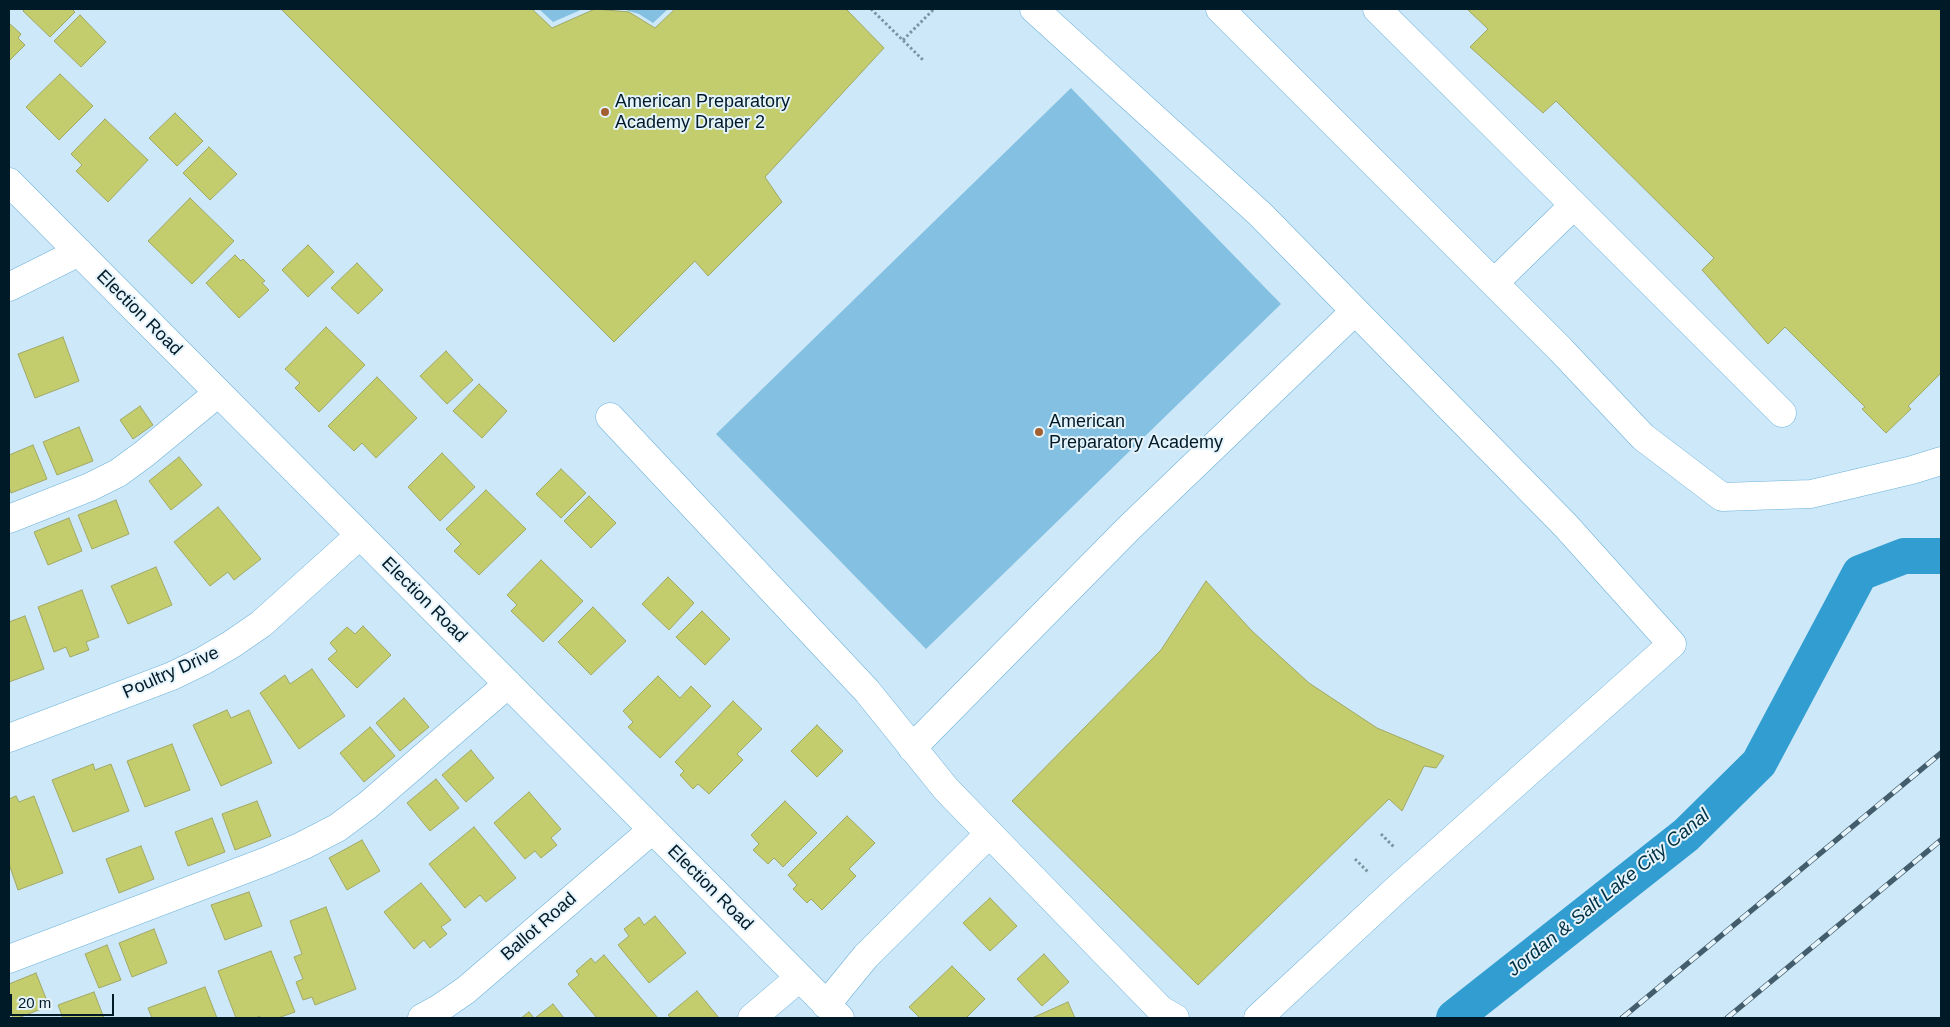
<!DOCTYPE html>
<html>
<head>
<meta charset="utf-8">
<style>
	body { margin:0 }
	#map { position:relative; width:1950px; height:1027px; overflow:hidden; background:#cde8f8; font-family:Arial,sans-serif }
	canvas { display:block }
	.frame { position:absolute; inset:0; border:10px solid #001a28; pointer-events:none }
	.scale { position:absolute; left:10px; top:994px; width:104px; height:22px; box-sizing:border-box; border:2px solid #001a28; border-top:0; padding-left:6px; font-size:15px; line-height:18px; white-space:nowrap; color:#001a28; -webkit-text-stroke:4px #e5f3fb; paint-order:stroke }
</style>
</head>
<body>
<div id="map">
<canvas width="1950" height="1027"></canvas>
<div class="frame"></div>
<div class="scale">20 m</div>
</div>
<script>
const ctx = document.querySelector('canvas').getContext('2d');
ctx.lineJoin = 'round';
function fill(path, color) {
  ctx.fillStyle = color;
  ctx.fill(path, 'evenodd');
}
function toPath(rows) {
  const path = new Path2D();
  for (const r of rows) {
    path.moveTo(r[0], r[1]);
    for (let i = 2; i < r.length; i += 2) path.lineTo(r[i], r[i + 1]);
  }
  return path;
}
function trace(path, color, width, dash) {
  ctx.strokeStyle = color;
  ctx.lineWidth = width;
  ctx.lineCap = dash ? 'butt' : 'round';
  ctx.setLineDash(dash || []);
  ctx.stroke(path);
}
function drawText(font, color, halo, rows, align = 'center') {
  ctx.font = font + ' Arial,sans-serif';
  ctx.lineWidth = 4;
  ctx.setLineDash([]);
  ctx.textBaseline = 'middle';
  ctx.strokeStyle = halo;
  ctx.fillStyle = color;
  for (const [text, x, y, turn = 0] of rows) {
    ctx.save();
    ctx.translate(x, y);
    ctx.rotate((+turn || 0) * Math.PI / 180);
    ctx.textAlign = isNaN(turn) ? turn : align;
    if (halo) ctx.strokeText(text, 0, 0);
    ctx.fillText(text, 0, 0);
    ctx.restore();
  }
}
fill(toPath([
	[539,9,583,9,553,22],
	[622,9,668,9,653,23,639,14],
	[1071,88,1281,304,926,649,716,434]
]), '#84c0e1');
trace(toPath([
	[1454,1018,1686,835,1759,763,1860,573,1904,556,1941,556]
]), '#329dd0', 36);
const building = toPath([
	[25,9,72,9,75,12,50,37,23,11,25,9],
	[281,9,532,9,552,28,595,9,629,12,655,28,675,9,846,9,884,48,765,177,782,202,708,276,695,261,614,342,281,9],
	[1467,9,1941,9,1941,373,1908,406,1911,409,1886,433,1862,409,1865,407,1785,327,1768,344,1702,270,1714,258,1556,101,1543,113,1470,47,1488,29,1467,9],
	[80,15,106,42,81,67,54,41,80,15],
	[9,23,21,34,18,38,25,45,9,61,9,23],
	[60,74,93,106,59,140,26,107,60,74],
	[175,113,203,141,177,166,149,138,175,113],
	[105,119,148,160,108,202,76,171,82,165,71,154,105,119],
	[209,147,237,174,210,200,183,173,209,147],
	[190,198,234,241,192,284,148,241,190,198],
	[308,245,334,272,308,297,282,270,308,245],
	[235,255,241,261,243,259,265,281,262,283,269,290,239,318,206,283,235,255],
	[357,263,383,290,358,314,331,288,357,263],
	[326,327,365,365,319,412,295,388,300,383,285,369,326,327],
	[63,337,79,381,35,398,18,354,63,337],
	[446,351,473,380,447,404,420,376,446,351],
	[377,377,417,418,376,458,362,443,354,451,328,426,377,377],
	[479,384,507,411,482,438,453,411,479,384],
	[140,406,153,425,133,439,120,420,140,406],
	[79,427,93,461,57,475,43,442,79,427],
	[33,445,47,479,11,493,9,487,9,455,33,445],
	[442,453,475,487,440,521,408,487,442,453],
	[179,457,202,485,171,510,149,481,179,457],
	[561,469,586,493,561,518,536,494,561,469],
	[486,490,526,529,479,575,454,551,461,544,446,529,486,490],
	[589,496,616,523,591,548,564,521,589,496],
	[116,500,129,534,92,549,78,515,116,500],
	[218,507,261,559,234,580,228,572,210,586,174,542,218,507],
	[69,518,82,551,48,565,34,532,69,518],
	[541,560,583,601,543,642,511,611,517,605,507,595,541,560],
	[156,567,172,605,128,624,111,586,156,567],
	[668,577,694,603,669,630,642,604,668,577],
	[1206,581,1252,631,1309,683,1377,728,1444,756,1436,768,1424,766,1402,811,1389,799,1198,985,1012,801,1161,650,1206,581],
	[82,590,99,637,86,642,89,650,70,657,66,647,54,652,38,607,82,590],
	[593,607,626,641,591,675,558,642,593,607],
	[702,611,730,639,705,665,676,637,702,611],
	[25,616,44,669,9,682,9,622,25,616],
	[363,626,391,655,357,688,328,659,337,651,330,643,347,627,355,634,363,626],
	[312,669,345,716,299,749,260,693,285,675,290,684,312,669],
	[658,676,680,698,691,686,711,706,660,758,628,727,633,722,623,711,658,676],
	[404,698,429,727,400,751,376,723,404,698],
	[733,701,762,729,737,754,743,760,709,794,698,784,693,789,680,775,684,771,675,762,733,701],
	[227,710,231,718,249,710,272,763,221,786,193,725,227,710],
	[817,725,843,751,817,777,791,751,817,725],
	[370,727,395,756,364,782,340,753,370,727],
	[172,744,190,790,145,807,127,761,172,744],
	[471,750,494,778,466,802,442,775,471,750],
	[93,764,95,770,111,764,129,811,73,832,52,780,93,764],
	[436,779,459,808,430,831,407,803,436,779],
	[529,792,561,829,551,838,557,845,541,858,535,851,525,859,494,823,529,792],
	[16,796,19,802,34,796,63,873,18,890,9,864,9,799,16,796],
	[257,801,271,836,235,850,222,814,257,801],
	[785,801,817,833,783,867,774,858,768,864,753,850,759,844,751,835,785,801],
	[847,816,875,843,849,869,856,876,822,910,811,899,807,903,793,889,797,885,788,875,847,816],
	[212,818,225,852,188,866,175,832,212,818],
	[474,827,516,878,486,902,480,895,465,908,429,864,474,827],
	[362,840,380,871,347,890,329,858,362,840],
	[141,846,154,879,119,893,106,859,141,846],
	[421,883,451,920,441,927,447,934,430,948,424,940,414,949,384,912,421,883],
	[249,892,262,926,225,940,211,905,249,892],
	[990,898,1017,926,990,951,963,923,990,898],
	[326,907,356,989,315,1005,312,997,303,1000,296,982,303,979,294,957,302,954,290,921,326,907],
	[655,916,686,953,649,983,618,945,629,936,624,929,639,917,644,925,655,916],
	[154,929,167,963,132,977,119,943,154,929],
	[107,945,121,980,99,988,85,954,107,945],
	[271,951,295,1012,278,1018,260,1018,260,1016,255,1018,236,1018,218,971,271,951],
	[1044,954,1069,982,1042,1006,1017,979,1044,954],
	[604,955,658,1018,597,1018,568,984,579,975,576,971,591,958,595,963,604,955],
	[952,966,985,999,966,1018,920,1018,909,1007,952,966],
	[36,973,49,1006,18,1018,13,1018,9,1008,9,984,36,973],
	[205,987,217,1018,152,1018,148,1008,205,987],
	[697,991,719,1018,671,1018,668,1015,697,991],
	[94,992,104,1018,63,1018,58,1005,94,992],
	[1068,1002,1075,1018,1032,1018,1068,1002],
	[553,1004,564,1018,535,1018,553,1004],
	[529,1012,534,1018,521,1018,529,1012]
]);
fill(building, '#c3cd6e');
trace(building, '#a1a865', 1);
const minor = toPath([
	[1034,9,1260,214,1566,526,1672,644,1398,888,1258,1018],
	[1220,9,1561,350,1643,437,1722,497,1811,494,1912,470,1941,461],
	[1377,9,1574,205,1494,283],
	[9,182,840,1018],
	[1574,205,1782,413],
	[9,287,79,252],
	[610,417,867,691,946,789,1161,1010,1175,1018],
	[9,519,90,487,118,473,144,454,218,393],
	[9,738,172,676,203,661,232,644,261,624,360,535],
	[912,748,1129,528,1355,311],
	[9,959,267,861,302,846,337,828,368,805,508,684],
	[826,1005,866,956,989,834],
	[422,1018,440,1008,466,990,652,830],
	[752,1018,799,978]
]);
trace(minor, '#6cb2d9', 29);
trace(toPath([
	[871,9,924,61],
	[903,40,934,9],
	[1381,834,1395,848],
	[1355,859,1369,873]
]), '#7a94a3', 3, [2.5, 2.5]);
trace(minor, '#fff', 28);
const rail = toPath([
	[1622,1018,1941,753],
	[1727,1018,1941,840]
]);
trace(rail, '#435d6c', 5.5);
trace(rail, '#e5f3fb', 4, [11]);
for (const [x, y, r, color] of [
	[605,112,5,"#a35f2f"],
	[1039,432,5,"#a35f2f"]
]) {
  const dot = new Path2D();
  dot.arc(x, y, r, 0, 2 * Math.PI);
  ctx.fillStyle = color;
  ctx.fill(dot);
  trace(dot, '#e5f3fb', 2);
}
drawText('18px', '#001a28', '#e5f3fb', [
	["American Preparatory",615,102],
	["Academy Draper 2",615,123],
	["American",1049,422],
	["Preparatory Academy",1049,443]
], 'left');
drawText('18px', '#001a28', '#e5f3fb', [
	["Election Road",139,313,45],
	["Election Road",424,600,45],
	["Poultry Drive",171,673,-24],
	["Election Road",710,888,45],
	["Ballot Road",539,927,-41]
]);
drawText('italic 19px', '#003044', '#e5f3fb', [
	["Jordan & Salt Lake City Canal",1609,893,-39]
]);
</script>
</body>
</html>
